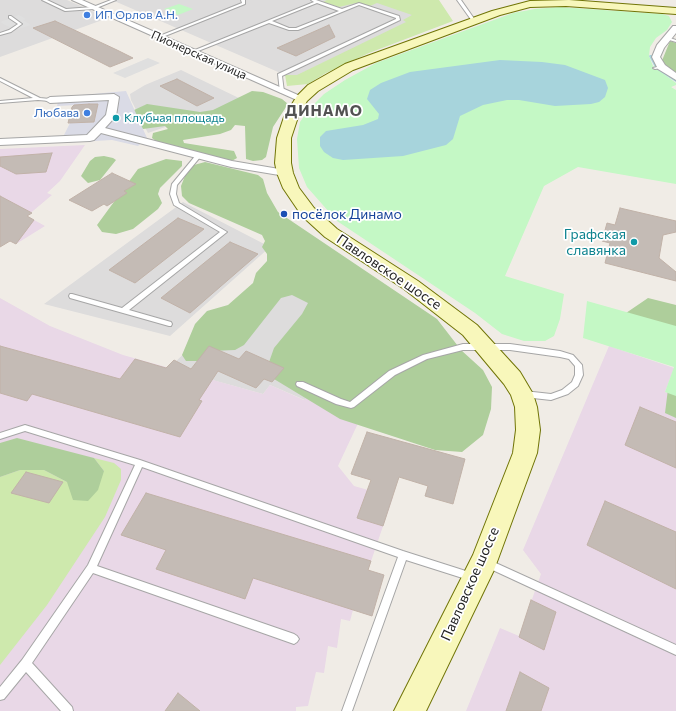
<!DOCTYPE html>
<html>
<head>
<meta charset="utf-8">
<style>
	body { margin:0 }
	canvas { display:block; background:#f0ece6 }
</style>
</head>
<body>
<canvas width="676" height="711"></canvas>
<script>
const ctx = document.querySelector('canvas').getContext('2d');
ctx.lineJoin = 'round';
function fill(path, color) {
  ctx.fillStyle = color;
  ctx.fill(path, 'evenodd');
}
function toPath(rows) {
  const path = new Path2D();
  for (const r of rows) {
    path.moveTo(r[0], r[1]);
    for (let i = 2; i < r.length; i += 2) path.lineTo(r[i], r[i + 1]);
  }
  return path;
}
function trace(path, color, width, dash) {
  ctx.strokeStyle = color;
  ctx.lineWidth = width;
  ctx.lineCap = dash ? 'butt' : 'round';
  ctx.setLineDash(dash || []);
  ctx.stroke(path);
}
function drawText(font, color, halo, rows, align = 'center') {
  ctx.font = font + ' Commissioner,sans-serif';
  ctx.lineWidth = 3.5;
  ctx.setLineDash([]);
  ctx.textBaseline = 'middle';
  ctx.strokeStyle = halo;
  ctx.fillStyle = color;
  for (const [text, x, y, turn = 0] of rows) {
    ctx.save();
    ctx.translate(x, y);
    ctx.rotate((+turn || 0) * Math.PI / 180);
    ctx.textAlign = isNaN(turn) ? turn : align;
    if (halo) ctx.strokeText(text, 0, 0);
    ctx.fillText(text, 0, 0);
    ctx.restore();
  }
}
fill(toPath([
	[0,0,67,0,108,18,0,57],
	[112,0,373,0,421,16,292,78],
	[181,70,243,100,148,133,131,100,130,94,145,85],
	[183,202,270,247,170,336,44,304],
	[267,273,343,304,323,376,305,400,270,385,263,394,169,368]
]), '#dddcdc');
fill(toPath([
	[85,145,60,181,47,193,52,195,27,216,45,226,16,244,10,241,0,247,0,149],
	[0,298,50,326,123,355,263,394,270,385,304,400,308,396,361,417,338,466,354,486,393,497,368,570,384,575,372,616,353,610,350,621,341,619,337,648,328,646,324,673,316,672,308,706,296,707,296,711,0,711],
	[609,346,674,368,665,392,676,396,676,711,466,711,500,628,519,636,541,574,523,550]
]), '#e9d8e7');
fill(toPath([
	[327,0,439,0,453,21,369,53,326,73,308,84,287,86,285,75,297,75,406,22,403,20,412,15,377,3,370,6,356,3,339,7,323,2],
	[94,458,114,463,121,469,121,480,105,517,47,605,0,665,0,477,20,470,44,470,67,482,104,471]
]), '#cee9ad');
fill(toPath([
	[670,41,676,43,676,77,661,63],
	[252,91,263,92,282,99,288,104,273,127,266,157,262,160,253,161,246,159,245,126,235,125,231,130,220,134,183,140,184,143,234,151,237,158,230,162,160,144,152,138,153,133,168,129,165,126,143,129,130,124,134,110,147,104,200,112,213,110],
	[104,156,113,158,116,160,100,180,88,183,81,176,90,161,95,157],
	[166,159,182,161,182,166,160,188,158,194,162,203,158,209,133,229,116,234,102,232,97,225,138,169],
	[205,162,258,175,263,179,267,193,278,212,437,319,461,350,483,370,492,387,491,409,483,435,462,452,435,450,340,419,274,379,268,365,274,348,302,314,308,303,292,295,281,298,244,345,235,350,210,351,200,361,186,361,182,355,195,324,207,311,228,305,253,283,256,273,267,261,267,254,262,247,265,241,262,235,189,203,182,196,181,186,187,171,194,165],
	[648,298,676,305,676,367,626,313],
	[676,369,676,418,665,413,668,389],
	[17,438,94,458,104,471,98,490,88,501,73,500,67,482,44,470,20,470,0,477,0,443]
]), '#aece9b');
fill(toPath([
	[179,4,193,9,178,15,164,9],
	[559,7,662,14,669,16,672,22,667,30,656,38,650,47,649,56,653,66,676,83,676,85,671,87,676,90,676,184,578,167,544,186,505,276,564,294,560,319,554,336,545,341,524,341,502,334,475,313,337,221,307,187,299,168,297,139,300,122,310,108,324,94,345,80,376,63,513,13,535,9],
	[587,301,676,326,676,396,665,392,674,367,583,338]
]), '#c4f8c5');
fill(toPath([
	[19,15,26,19,23,20,31,25,14,30,0,22],
	[148,58,160,63,125,78,113,73]
]), '#dfdfdf');
fill(toPath([
	[126,91,147,138,138,146,112,140,60,143,70,123,94,122,98,104,57,106,59,97]
]), '#dadbe6');
fill(toPath([
	[500,60,542,62,565,65,605,80,608,88,605,97,599,102,591,104,555,106,519,100,507,100,483,105,460,116,453,139,446,145,403,156,343,160,333,158,324,152,320,146,320,137,326,131,363,125,378,119,379,114,367,99,370,90,381,83,410,72]
]), '#a7d4dc');
fill(toPath([
	[650,55,652,55,658,67,676,79,676,82,656,69,649,56,650,55]
]), '#a7d4dc');
const building = toPath([
	[55,21,117,50,133,58,110,67,33,28,55,21],
	[329,25,335,37,296,56,277,48,329,25],
	[177,79,214,98,197,106,160,86,177,79],
	[89,104,98,104,94,122,68,123,72,107,74,105,89,104],
	[52,153,46,172,16,174,0,166,0,157,52,153],
	[112,173,136,184,124,191,127,193,107,206,104,204,92,211,69,200,112,173],
	[0,196,32,213,27,216,34,220,16,244,10,241,0,247,0,196],
	[620,208,676,221,676,232,663,235,659,258,676,272,676,281,605,263,610,243,602,241,607,223,615,225,620,208],
	[178,218,204,229,135,283,109,270,178,218],
	[230,242,258,254,190,313,161,298,230,242],
	[0,346,120,379,135,359,166,368,174,360,191,369,209,346,239,359,246,351,284,368,272,382,264,379,256,388,218,371,199,400,202,401,180,437,32,394,27,401,0,393,0,346],
	[640,407,676,422,676,468,625,445,640,407],
	[367,432,465,459,453,504,425,496,428,486,399,477,383,526,357,518,371,480,351,474,367,432],
	[26,472,63,482,49,503,11,493,26,472],
	[146,493,371,561,368,570,384,575,372,616,253,578,245,599,156,569,166,550,121,535,146,493],
	[605,501,676,532,676,589,587,545,605,501],
	[531,600,556,612,544,650,519,637,531,600],
	[520,672,549,688,541,711,506,711,520,672],
	[178,693,200,711,165,711,178,693]
]);
fill(building, '#c4bbb5');
trace(building, '#c1b2a8', 1);
const lane = toPath([
	[42,0,47,0,66,9,93,7,111,0,116,0,94,9,65,11,42,0],
	[241,0,245,0,245,4,160,38,157,37,242,3,241,0],
	[311,0,316,0,342,9,359,3,399,16,400,20,282,76,284,92,282,93,280,92,278,74,396,19,396,18,359,5,298,30,289,30,269,23,193,53,190,52,314,2,311,0],
	[317,3,339,11,296,28,289,28,272,21,317,3],
	[457,0,461,0,475,20,474,21,472,21,457,0],
	[9,16,11,16,22,24,11,32,0,35,0,33,9,30,18,24,9,18,9,16],
	[667,37,676,40,676,42,666,39,666,37,667,37],
	[661,66,663,67,662,68,655,69,653,68,661,66],
	[0,78,40,98,50,99,52,100,50,101,38,100,0,103,0,101,33,98,0,81,0,78],
	[198,154,201,156,177,185,176,194,179,203,227,232,129,310,171,322,172,324,171,326,169,326,70,298,69,296,70,294,72,294,122,308,220,232,174,205,170,194,172,184,196,155,198,154],
	[463,344,510,344,560,351,573,355,582,365,583,375,578,386,568,394,551,400,524,397,521,396,520,394,521,392,524,391,551,394,562,390,572,382,575,375,575,366,569,359,560,357,510,350,463,350,427,359,395,375,354,407,351,408,336,404,297,386,296,384,297,382,303,382,341,399,350,402,389,371,423,355,463,344],
	[25,425,140,460,403,551,472,573,475,574,477,577,475,580,472,581,406,560,352,711,342,711,398,557,142,467,97,566,294,634,297,636,299,639,297,642,294,644,93,573,32,663,72,707,73,711,61,711,26,672,4,699,0,700,0,687,22,660,88,565,135,465,25,431,0,439,0,433,25,425],
	[487,559,676,645,676,655,484,566,482,563,484,560,487,559]
]);
const street = toPath([
	[72,0,82,0,307,99,305,101,299,101,72,0],
	[673,26,676,26,676,33,664,48,660,57,665,65,676,73,676,80,658,69,652,57,657,45,673,26],
	[114,94,119,97,116,116,105,128,232,161,285,170,291,173,285,176,231,167,101,133,94,140,90,141,0,145,0,139,87,135,106,115,109,100,50,103,45,100,50,97,114,94]
]);
const secondary = toPath([
	[569,0,676,8,676,14,566,6,530,7,500,15,353,70,318,91,307,101,298,117,291,138,291,163,293,173,299,188,314,208,337,229,418,281,477,325,520,372,533,394,537,407,540,430,537,453,494,570,426,711,394,711,473,555,513,453,516,430,515,407,511,395,504,384,463,335,404,289,325,237,302,216,283,188,277,173,275,163,277,138,284,117,297,96,308,85,345,64,492,11,530,1,569,0]
]);
trace(lane, '#a6a6a6', 2);
trace(street, '#a6a6a6', 2);
trace(secondary, '#717507', 2);
fill(lane, '#fff');
fill(street, '#fff');
fill(secondary, '#f8f7bb');
for (const [x, y, r, color] of [
	[87,15,4,"#3f7fe0"],
	[87,113,4,"#3f7fe0"],
	[116,118,4,"#0f9aa8"],
	[284,214,4,"#1a4fb4"],
	[634,242,4,"#0f9aa8"]
]) {
  const dot = new Path2D();
  dot.arc(x, y, r, 0, 2 * Math.PI);
  ctx.fillStyle = color;
  ctx.fill(dot);
  trace(dot, '#fff', 1.5);
}
drawText('12px', '#366cbe', '#fff', [
	["ИП Орлов А.Н.",95,15],
	["Любава",79,113,"right"]
], 'left');
drawText('12px', '#1f1f1f', '#fff', [
	["Пионерская улица",199,55,24]
]);
drawText('12px', '#0d838f', '#fff', [
	["Клубная площадь",124,118]
], 'left');
drawText('14px', '#164399', '#fff', [
	["посёлок Динамо",292,214]
], 'left');
drawText('14px', '#0d838f', '#fff', [
	["Графская",626,234],
	["славянка",626,250]
], 'right');
drawText('14px', '#1f1f1f', '#fff', [
	["Павловское шоссе",389,272,34],
	["Павловское шоссе",470,584,-66]
]);
ctx.letterSpacing = '1px';
drawText('bold 15px', '#525252', '#fff', [
	["ДИНАМО",324,111]
]);
ctx.letterSpacing = '0px';
</script>
</body>
</html>
